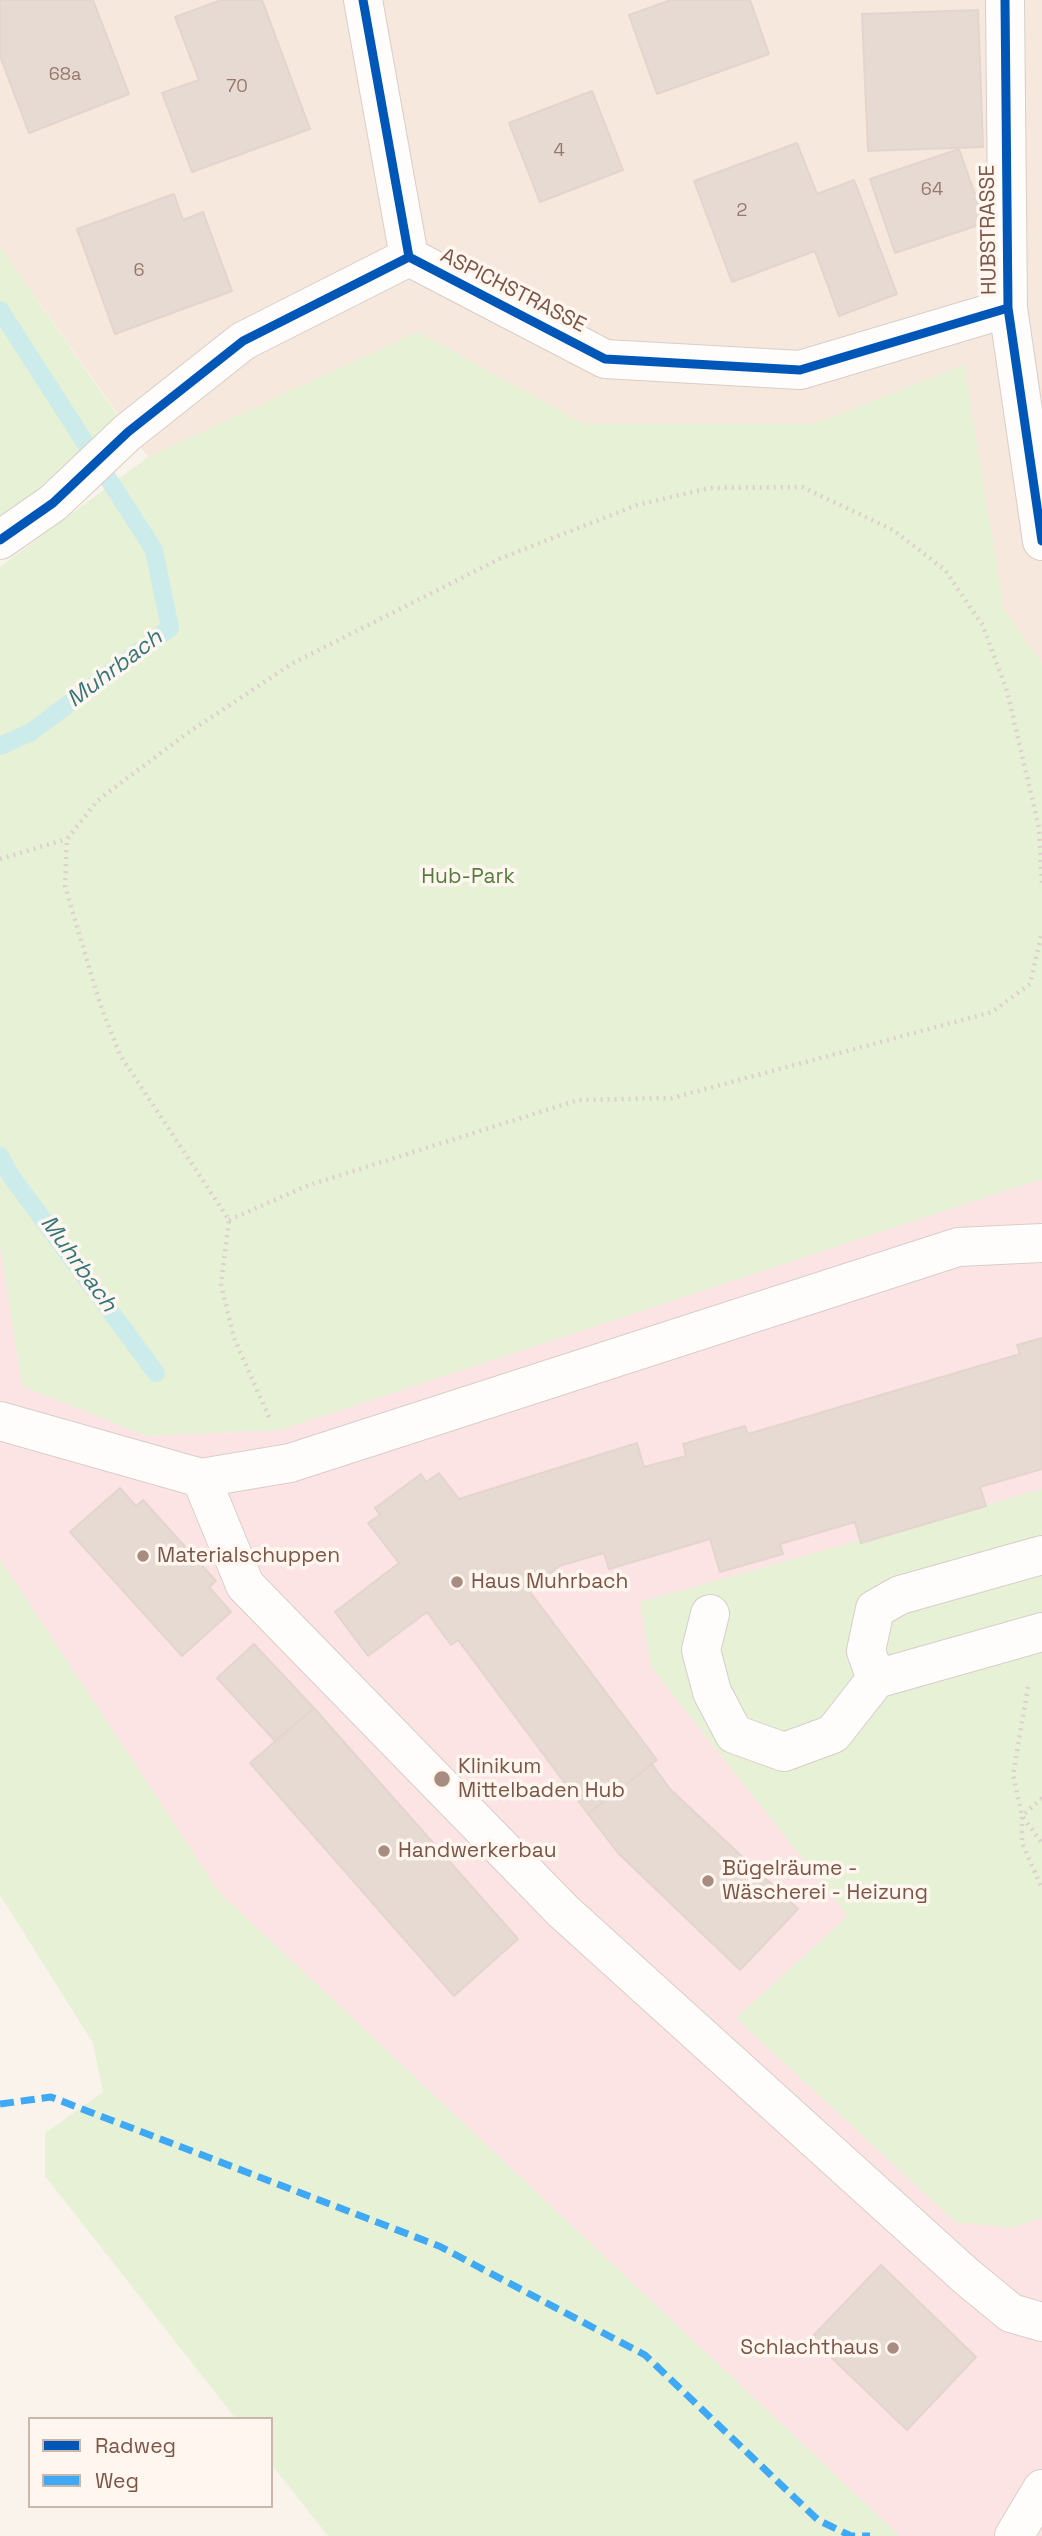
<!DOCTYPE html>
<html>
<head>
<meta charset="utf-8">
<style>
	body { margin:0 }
	#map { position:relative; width:1042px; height:2536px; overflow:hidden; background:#f9f3ec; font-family:"Space Grotesk",sans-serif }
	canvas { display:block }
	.legend { position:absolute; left:28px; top:2417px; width:245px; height:91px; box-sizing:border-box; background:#fff7ef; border:2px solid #cbb6ac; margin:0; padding:9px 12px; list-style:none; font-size:21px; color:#7c5547 }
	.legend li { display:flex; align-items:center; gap:14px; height:35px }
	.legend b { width:35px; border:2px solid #cbb6ac }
</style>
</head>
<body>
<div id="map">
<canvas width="1042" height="2536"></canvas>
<ul class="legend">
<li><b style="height:9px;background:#0057b8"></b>Radweg</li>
<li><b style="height:9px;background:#3fa9f5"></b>Weg</li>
</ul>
</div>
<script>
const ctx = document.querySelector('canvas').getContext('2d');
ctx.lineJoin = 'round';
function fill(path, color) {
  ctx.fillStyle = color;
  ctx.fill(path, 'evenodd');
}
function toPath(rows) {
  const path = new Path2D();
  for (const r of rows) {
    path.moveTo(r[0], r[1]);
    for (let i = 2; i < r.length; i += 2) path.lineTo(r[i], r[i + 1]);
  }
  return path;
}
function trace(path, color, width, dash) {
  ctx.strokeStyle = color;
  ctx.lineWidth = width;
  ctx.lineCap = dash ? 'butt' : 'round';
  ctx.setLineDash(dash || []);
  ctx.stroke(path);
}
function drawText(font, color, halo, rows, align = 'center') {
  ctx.font = font + ' "Space Grotesk",sans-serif';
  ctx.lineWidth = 7;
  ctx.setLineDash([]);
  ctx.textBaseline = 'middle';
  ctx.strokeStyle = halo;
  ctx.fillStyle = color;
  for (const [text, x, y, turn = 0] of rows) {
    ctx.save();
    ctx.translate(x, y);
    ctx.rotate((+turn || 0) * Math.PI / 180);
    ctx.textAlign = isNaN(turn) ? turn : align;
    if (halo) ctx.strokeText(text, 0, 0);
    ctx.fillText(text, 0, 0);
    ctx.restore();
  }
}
fill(toPath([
	[0,0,1042,0,1042,664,1004,610,964,365,814,424,584,424,418,332,148,457,0,247]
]), '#f6e8dc');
fill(toPath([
	[1042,1179,1042,1489,640,1602,651,1667,848,1916,737,2019,1013,2228,1042,2217,1042,2536,900,2536,219,1892,0,1559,0,1246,22,1386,146,1436,280,1430]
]), '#fce4e5');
fill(toPath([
	[0,247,120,419,58,479,0,519],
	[418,332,584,424,814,424,964,365,1004,610,1042,664,1042,1179,280,1430,146,1436,22,1386,0,1246,0,567,148,457],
	[1042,1489,1042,2217,1013,2228,955,2222,736,2018,848,1916,651,1667,640,1602],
	[0,1559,219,1892,900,2536,328,2536,271,2464,271,2419,236,2419,45,2176,45,2133,103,2092,93,2043,0,1895]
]), '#e7f1d5');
trace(toPath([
	[0,310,154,550,170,628,31,732,0,746],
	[0,1156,11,1176,156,1373]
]), '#ccebeb', 18);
const building = toPath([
	[0,0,93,0,129,94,29,133,0,56,0,0],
	[221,0,262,0,310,129,192,172,162,93,199,80,175,17,221,0],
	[671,0,750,0,769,54,657,94,629,15,671,0],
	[978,10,983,147,868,151,862,14,978,10],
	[592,91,623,170,540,202,509,123,592,91],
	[797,143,817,194,854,180,897,294,839,316,815,251,732,282,694,181,797,143],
	[959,149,985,223,895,253,870,179,959,149],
	[174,194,183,220,203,212,232,291,115,334,77,229,174,194],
	[1042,1338,1042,1469,980,1487,986,1506,861,1543,855,1522,780,1544,783,1554,720,1572,710,1539,609,1569,604,1553,559,1566,530,1592,657,1760,588,1814,458,1640,451,1645,427,1612,368,1656,335,1612,399,1563,368,1523,380,1515,375,1508,421,1474,426,1482,439,1473,459,1499,637,1443,644,1467,686,1456,683,1444,745,1426,748,1434,1020,1354,1017,1345,1042,1338],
	[120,1488,136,1506,143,1500,216,1581,209,1587,231,1612,182,1656,70,1532,120,1488],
	[254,1644,314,1708,275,1741,217,1678,254,1644],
	[314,1708,518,1939,454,1996,250,1763,314,1708],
	[652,1764,670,1789,798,1909,740,1970,618,1853,588,1814,652,1764],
	[881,2265,976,2357,907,2430,811,2338,881,2265]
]);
fill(building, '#e6dad3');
trace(building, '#e3d5cd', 2);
const minor = toPath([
	[363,0,409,257],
	[1005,0,1008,308,1042,541],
	[409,257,605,359,800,370,1008,308],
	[0,540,53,503,128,432,243,341,409,257],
	[0,1421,201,1478,290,1463,958,1247,1042,1243],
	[201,1478,245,1585,563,1911,966,2276,1011,2313,1042,2322],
	[710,1614,701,1650,712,1692,734,1734,784,1752,833,1734,876,1679,1042,1632],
	[876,1679,866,1651,875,1609,900,1595,1042,1555],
	[1014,2536,1042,2489]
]);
trace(minor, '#d8cec8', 40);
trace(toPath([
	[0,859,67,839],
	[229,1220,309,1185,578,1100,672,1098,992,1012,1030,984,1042,932],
	[269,1417,234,1338,221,1284,229,1220,120,1055,100,1004,65,886,67,839,98,800,186,734,293,663,499,559,637,505,710,488,802,487,893,530,945,570,983,626,1007,691,1039,828,1042,884],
	[1028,1687,1013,1775,1022,1816,1042,1843],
	[1042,1798,1022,1816,1022,1843,1042,1888]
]), '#dcd1cd', 4.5, [2, 5]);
trace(minor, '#fefdfc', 38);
trace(toPath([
	[0,2104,51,2097,439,2246,645,2355,818,2520,851,2536,870,2536]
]), '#3fa9f5', 7, [14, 7]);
trace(toPath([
	[363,0,409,257],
	[1005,0,1008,308,1042,541],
	[409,257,605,359,800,370,1008,308],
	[0,540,53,503,128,432,243,341,409,257]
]), '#0057b8', 9);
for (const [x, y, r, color] of [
	[143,1556,7,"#a88c81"],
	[457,1582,7,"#a88c81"],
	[442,1779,9,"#a88c81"],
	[384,1851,7,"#a88c81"],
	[708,1881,7,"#a88c81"],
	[893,2348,7,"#a88c81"]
]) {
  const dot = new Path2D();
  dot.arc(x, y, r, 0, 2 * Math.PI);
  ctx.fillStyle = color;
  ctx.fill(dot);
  trace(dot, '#fff7ef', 2.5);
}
drawText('18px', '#98786c', null, [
	["68a",65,75],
	["70",237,87],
	["4",559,151],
	["64",932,190],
	["2",742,211],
	["6",139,271]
]);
drawText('21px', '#7c5547', '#fff7ef', [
	["HUBSTRASSE",989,230,-91],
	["ASPICHSTRASSE",513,291,27]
]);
drawText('21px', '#547d3b', '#fff7ef', [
	["Hub-Park",468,877]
]);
drawText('21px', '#7c5547', '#fff7ef', [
	["Materialschuppen",157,1556],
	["Haus Muhrbach",471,1582],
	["Klinikum",458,1767],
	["Mittelbaden Hub",458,1791],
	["Handwerkerbau",398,1851],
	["Bügelräume -",722,1869],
	["Wäscherei - Heizung",722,1893],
	["Schlachthaus",879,2348,"right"]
], 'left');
drawText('italic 23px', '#36767b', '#fff7ef', [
	["Muhrbach",115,669,-37],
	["Muhrbach",78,1264,54]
]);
</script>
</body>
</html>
